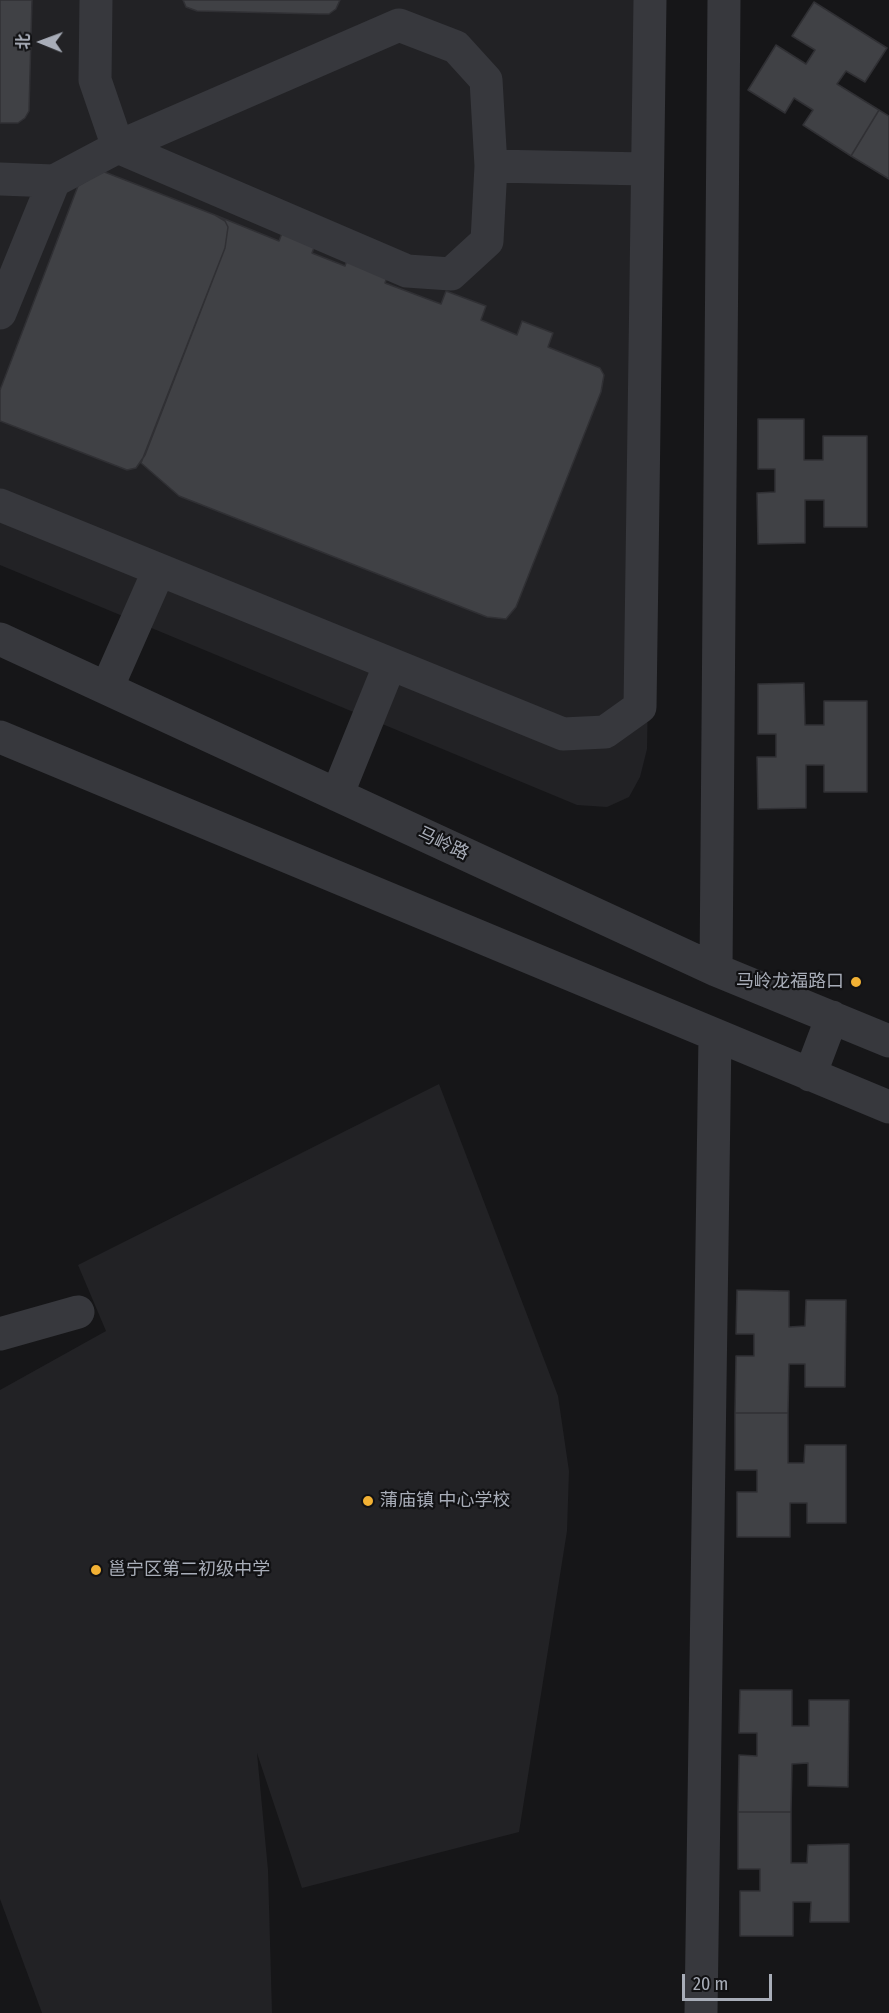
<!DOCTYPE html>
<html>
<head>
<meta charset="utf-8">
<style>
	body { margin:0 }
	#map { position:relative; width:889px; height:2013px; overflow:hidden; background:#161618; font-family:"Fira Sans Condensed","Noto Sans SC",sans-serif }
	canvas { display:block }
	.north { position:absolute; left:12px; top:12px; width:60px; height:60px; -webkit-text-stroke:4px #111113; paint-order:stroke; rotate:271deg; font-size:16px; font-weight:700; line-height:24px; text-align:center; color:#a8adb8 }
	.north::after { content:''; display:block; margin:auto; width:21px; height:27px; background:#a8adb8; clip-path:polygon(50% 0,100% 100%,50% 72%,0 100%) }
	.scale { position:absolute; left:682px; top:1974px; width:90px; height:27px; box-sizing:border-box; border:3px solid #a8adb8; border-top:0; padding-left:8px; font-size:18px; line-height:21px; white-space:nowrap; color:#a8adb8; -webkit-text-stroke:4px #111113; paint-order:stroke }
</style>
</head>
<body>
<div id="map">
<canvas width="889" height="2013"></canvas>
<div class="north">北</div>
<div class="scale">20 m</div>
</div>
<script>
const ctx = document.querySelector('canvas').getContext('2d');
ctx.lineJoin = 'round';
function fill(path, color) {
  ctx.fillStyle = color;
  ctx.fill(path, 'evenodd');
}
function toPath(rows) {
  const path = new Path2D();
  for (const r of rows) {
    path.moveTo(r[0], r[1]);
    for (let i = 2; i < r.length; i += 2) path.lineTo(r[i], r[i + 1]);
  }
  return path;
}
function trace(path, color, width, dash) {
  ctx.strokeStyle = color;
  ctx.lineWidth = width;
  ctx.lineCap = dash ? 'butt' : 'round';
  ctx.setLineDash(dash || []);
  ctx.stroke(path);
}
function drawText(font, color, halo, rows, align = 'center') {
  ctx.font = font + ' "Fira Sans Condensed","Noto Sans SC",sans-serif';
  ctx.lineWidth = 4.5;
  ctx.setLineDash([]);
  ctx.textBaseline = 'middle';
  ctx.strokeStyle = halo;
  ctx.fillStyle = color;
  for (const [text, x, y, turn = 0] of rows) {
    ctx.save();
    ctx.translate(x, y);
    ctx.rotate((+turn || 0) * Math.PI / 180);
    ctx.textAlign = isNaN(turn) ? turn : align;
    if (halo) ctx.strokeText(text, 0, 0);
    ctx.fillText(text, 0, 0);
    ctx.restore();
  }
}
fill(toPath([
	[0,0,660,0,647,749,640,777,629,797,607,807,577,805,0,565],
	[439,1084,558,1396,569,1471,567,1531,519,1832,302,1888,257,1753,268,1870,272,2013,42,2013,0,1899,0,1390,106,1331,78,1265]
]), '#222225');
const building = toPath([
	[0,0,32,0,29,111,25,118,18,123,0,123,0,0],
	[183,0,340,0,336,9,329,14,318,14,197,11,186,7,183,0],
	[814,2,887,48,865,82,846,71,837,84,879,110,851,156,803,125,813,110,794,98,785,113,748,90,776,45,806,64,815,50,792,36,814,2],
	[879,110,889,116,889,179,851,156,879,110],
	[102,171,215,215,225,221,228,227,225,248,145,455,136,468,127,470,0,421,0,390,78,186,102,171],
	[215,215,279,241,284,228,317,240,312,253,345,266,349,253,390,268,385,283,441,304,446,291,486,306,481,320,517,335,522,321,553,333,548,347,600,368,604,375,601,392,516,607,506,619,487,617,179,496,141,463,225,248,228,227,225,221,215,215],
	[758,419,804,419,804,460,823,460,823,436,867,436,867,527,824,527,824,500,805,500,805,543,758,544,757,493,775,492,775,469,758,469,758,419],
	[804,683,805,725,824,725,824,701,867,701,867,792,824,792,824,765,806,765,806,808,758,809,757,757,776,757,776,734,758,734,758,684,804,683],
	[737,1290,789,1291,789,1327,805,1326,806,1300,846,1300,845,1387,805,1387,805,1364,789,1364,788,1413,735,1413,736,1356,754,1356,754,1334,736,1334,737,1290],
	[735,1413,788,1413,788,1463,804,1463,805,1445,846,1445,846,1523,807,1523,807,1503,790,1503,790,1537,737,1537,737,1492,757,1492,757,1470,735,1470,735,1413],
	[740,1690,792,1690,792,1726,809,1726,809,1700,849,1700,848,1787,808,1786,808,1763,792,1764,791,1812,738,1812,739,1755,757,1756,757,1733,739,1733,740,1690],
	[738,1812,791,1812,791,1863,807,1863,808,1845,849,1844,849,1922,810,1922,811,1902,793,1902,793,1936,740,1936,740,1891,760,1891,760,1869,738,1869,738,1812]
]);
fill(building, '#404145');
trace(building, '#303034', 1.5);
trace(toPath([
	[491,166,487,241,451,274,407,271,118,147,399,25,456,47,486,80,491,166,647,169],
	[0,179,54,181,118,147,95,80,96,0],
	[0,313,54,181],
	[0,505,563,734,605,732,640,707,650,0],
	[0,639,716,970,889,1041],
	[107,688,159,570],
	[0,737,889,1107],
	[337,795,390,664],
	[716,970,724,0],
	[810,1075,832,1017],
	[0,1334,78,1312],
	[701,2013,715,1035]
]), '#37383d', 33);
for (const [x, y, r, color] of [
	[856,982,6,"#f2b134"],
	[368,1501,6,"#f2b134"],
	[96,1570,6,"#f2b134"]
]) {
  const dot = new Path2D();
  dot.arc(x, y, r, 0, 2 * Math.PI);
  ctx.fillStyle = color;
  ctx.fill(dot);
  trace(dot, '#111113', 2);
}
drawText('18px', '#a8adb8', '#111113', [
	["马岭路",443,844,25]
]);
drawText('18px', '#a8adb8', '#111113', [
	["马岭龙福路口",844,982,"right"],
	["蒲庙镇 中心学校",380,1501],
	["邕宁区第二初级中学",108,1570]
], 'left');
</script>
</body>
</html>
